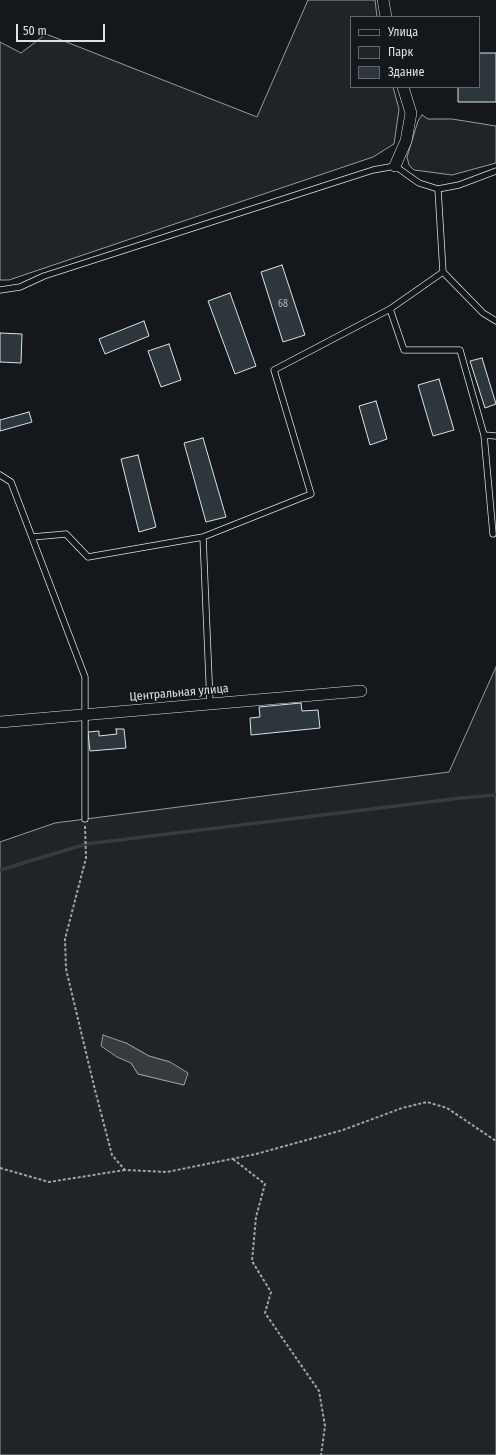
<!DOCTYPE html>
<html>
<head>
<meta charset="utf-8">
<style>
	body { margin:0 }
	#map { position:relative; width:496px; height:1455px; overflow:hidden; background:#14181c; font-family:"Fira Sans Condensed",sans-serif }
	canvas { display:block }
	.legend { position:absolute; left:350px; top:16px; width:130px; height:72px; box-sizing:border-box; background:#14181c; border:1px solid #626a69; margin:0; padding:5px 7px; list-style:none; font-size:12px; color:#d8e6dc }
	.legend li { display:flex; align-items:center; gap:8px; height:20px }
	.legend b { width:20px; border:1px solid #626a69 }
	.scale { position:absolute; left:16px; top:24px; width:89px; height:18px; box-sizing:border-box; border:2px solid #d8e6dc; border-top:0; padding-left:5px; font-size:12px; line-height:14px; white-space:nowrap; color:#d8e6dc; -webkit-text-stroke:3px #14181c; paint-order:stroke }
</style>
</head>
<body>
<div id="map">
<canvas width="496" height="1455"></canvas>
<ul class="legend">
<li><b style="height:5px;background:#14181c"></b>Улица</li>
<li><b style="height:11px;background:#202428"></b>Парк</li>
<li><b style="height:11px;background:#2c363c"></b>Здание</li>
</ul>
<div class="scale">50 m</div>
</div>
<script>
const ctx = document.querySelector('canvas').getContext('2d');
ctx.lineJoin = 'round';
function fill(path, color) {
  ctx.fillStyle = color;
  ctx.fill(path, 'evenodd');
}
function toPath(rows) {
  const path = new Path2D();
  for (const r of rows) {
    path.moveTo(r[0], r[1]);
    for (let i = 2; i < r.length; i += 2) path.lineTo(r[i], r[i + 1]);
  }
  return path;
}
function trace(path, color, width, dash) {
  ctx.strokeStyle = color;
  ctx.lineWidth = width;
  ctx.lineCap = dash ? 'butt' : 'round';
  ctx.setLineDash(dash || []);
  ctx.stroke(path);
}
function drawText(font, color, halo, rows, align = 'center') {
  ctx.font = font + ' "Fira Sans Condensed",sans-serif';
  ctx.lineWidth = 3;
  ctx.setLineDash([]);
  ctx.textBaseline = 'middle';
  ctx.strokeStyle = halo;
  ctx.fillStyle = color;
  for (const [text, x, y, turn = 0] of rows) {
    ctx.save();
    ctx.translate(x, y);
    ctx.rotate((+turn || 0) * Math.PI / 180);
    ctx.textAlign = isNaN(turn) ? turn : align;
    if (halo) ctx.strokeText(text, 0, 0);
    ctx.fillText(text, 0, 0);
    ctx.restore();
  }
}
const green = toPath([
	[308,0,375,0,377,17,351,17,351,87,393,87,399,109,394,144,373,157,9,280,0,280,0,42,21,53,46,34,257,117,308,0],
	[422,115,428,119,452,119,496,126,496,163,452,175,414,170,409,165,407,157,418,121,422,115],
	[496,667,496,1455,0,1455,0,842,55,823,449,772,496,667],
	[126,1043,149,1056,170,1062,184,1085,138,1074,131,1063,126,1043]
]);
fill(green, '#202428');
trace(green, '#939e99', 1);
const water = toPath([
	[103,1035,126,1043,149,1056,170,1062,188,1073,184,1085,138,1074,131,1063,117,1057,101,1046,103,1035]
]);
fill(water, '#363b3e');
trace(water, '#939e99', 1);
trace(toPath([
	[0,870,86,844,461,798,496,795]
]), '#363b3e', 3.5);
const building = toPath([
	[479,53,496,53,496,102,458,102,458,87,479,87,479,53],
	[282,265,305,335,283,342,261,272,282,265],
	[230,293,256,366,235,374,208,301,230,293],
	[144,321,149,336,105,354,99,339,144,321],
	[0,333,22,334,21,363,0,362,0,333],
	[169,344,181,380,161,387,148,351,169,344],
	[482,358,496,404,485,408,470,361,482,358],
	[439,379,454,430,433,436,418,385,439,379],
	[376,401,387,439,370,445,359,406,376,401],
	[29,412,32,422,0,431,0,420,29,412],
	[203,438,226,517,206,522,184,443,203,438],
	[138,455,156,527,139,532,121,459,138,455],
	[301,703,302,711,318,710,320,728,251,735,250,718,260,717,259,707,301,703],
	[116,729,124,729,126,748,90,751,88,732,99,731,99,736,117,734,116,729]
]);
fill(building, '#2c363c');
trace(building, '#d8e6dc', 1);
const lane = toPath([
	[438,189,443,272,390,309,404,350,460,350,484,435,493,534],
	[443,272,483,313,496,321],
	[0,290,20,287,44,276,373,170,395,166,419,183,438,189,459,185,496,171],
	[484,435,496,436],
	[0,475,11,482,85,677,85,819],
	[32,537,66,534,88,557,203,537,210,703],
	[203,537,311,494,274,370,390,309]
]);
const street = toPath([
	[383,0,386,17],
	[395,166,406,141,411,113,403,87],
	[0,722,361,691]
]);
trace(lane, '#d8e6dc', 7);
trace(street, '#d8e6dc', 12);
trace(toPath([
	[85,826,86,858,65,939,66,969,95,1090,112,1155,125,1170,167,1172,256,1154,343,1130,402,1108,427,1102,447,1108,496,1141],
	[233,1159,265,1184,256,1217,252,1261,271,1292,265,1313,319,1391,325,1426,321,1455],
	[0,1168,49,1182,125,1170]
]), '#9da8a2', 2, [3, 2]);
trace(lane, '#14181c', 5.5);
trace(street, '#14181c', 11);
drawText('10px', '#adbab4', null, [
	["68",283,304]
]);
drawText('12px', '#d8e6dc', '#14181c', [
	["Центральная улица",179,693,-5]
]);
</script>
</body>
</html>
